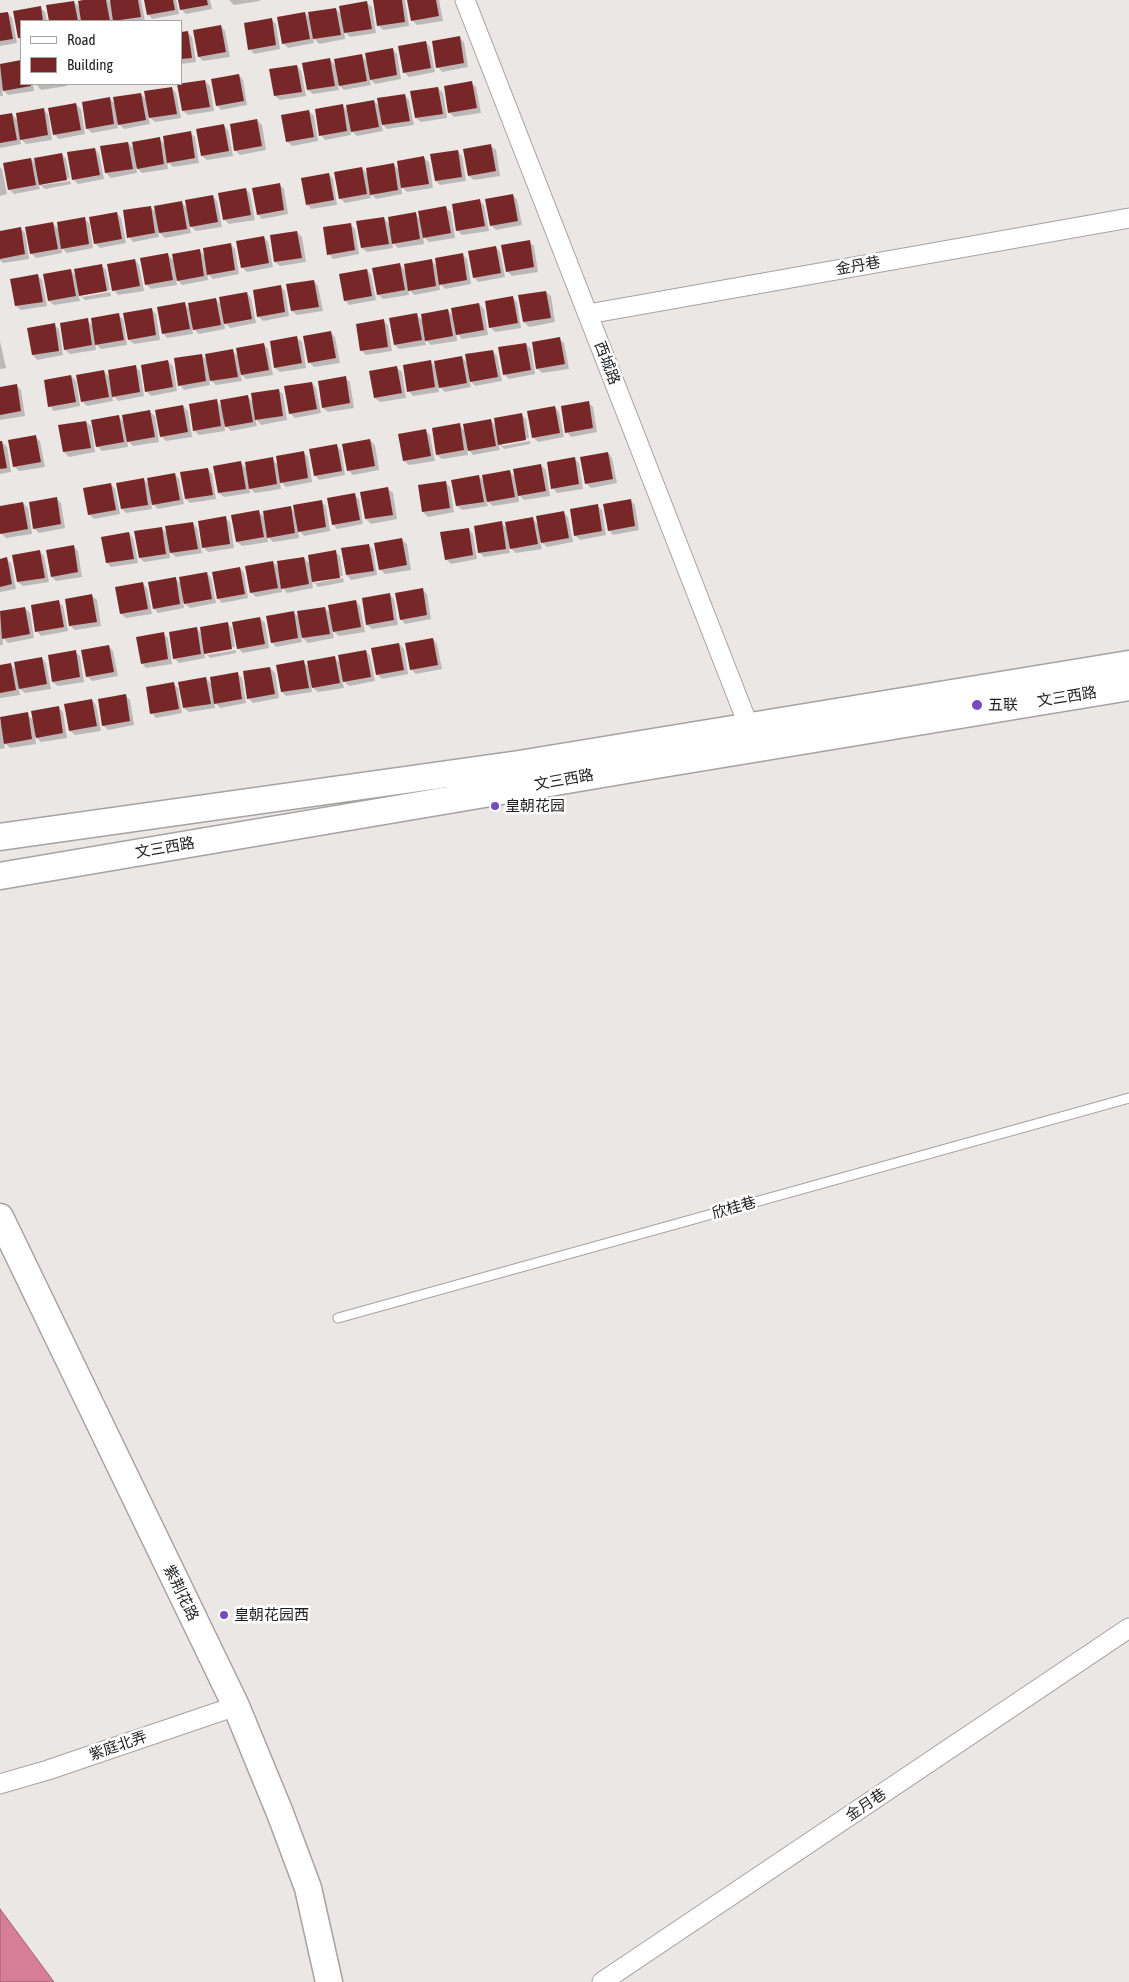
<!DOCTYPE html>
<html>
<head>
<meta charset="utf-8">
<style>
	body { margin:0 }
	#map { position:relative; width:1129px; height:1982px; overflow:hidden; background:#ebe7e5; font-family:"Asap Condensed",sans-serif }
	canvas { display:block }
	.legend { position:absolute; left:20px; top:20px; width:162px; height:65px; box-sizing:border-box; background:#fff; border:1px solid #a5a5a5; margin:0; padding:6px 9px; list-style:none; font-size:15px; color:#1f1d1d }
	.legend li { display:flex; align-items:center; gap:10px; height:25px }
	.legend b { width:25px; border:1px solid #a5a5a5 }
</style>
</head>
<body>
<div id="map">
<canvas width="1129" height="1982"></canvas>
<ul class="legend">
<li><b style="height:6px;background:#fff"></b>Road</li>
<li><b style="height:14px;background:#782728"></b>Building</li>
</ul>
</div>
<script>
const ctx = document.querySelector('canvas').getContext('2d');
ctx.lineJoin = 'round';
function fill(path, color) {
  ctx.fillStyle = color;
  ctx.fill(path, 'evenodd');
}
function toPath(rows) {
  const path = new Path2D();
  for (const r of rows) {
    path.moveTo(r[0], r[1]);
    for (let i = 2; i < r.length; i += 2) path.lineTo(r[i], r[i + 1]);
  }
  return path;
}
function trace(path, color, width, dash) {
  ctx.strokeStyle = color;
  ctx.lineWidth = width;
  ctx.lineCap = dash ? 'butt' : 'round';
  ctx.setLineDash(dash || []);
  ctx.stroke(path);
}
function drawText(font, color, halo, rows, align = 'center') {
  ctx.font = font + ' "Asap Condensed","Noto Sans SC",sans-serif';
  ctx.lineWidth = 5;
  ctx.setLineDash([]);
  ctx.textBaseline = 'middle';
  ctx.strokeStyle = halo;
  ctx.fillStyle = color;
  for (const [text, x, y, turn = 0] of rows) {
    ctx.save();
    ctx.translate(x, y);
    ctx.rotate((+turn || 0) * Math.PI / 180);
    ctx.textAlign = isNaN(turn) ? turn : align;
    if (halo) ctx.strokeText(text, 0, 0);
    ctx.fillText(text, 0, 0);
    ctx.restore();
  }
}
const water = toPath([
	[0,1909,54,1982,0,1982,0,1909]
]);
fill(water, '#d67e98');
trace(water, '#9f6173', 1);
fill(toPath([
	[90,0,108,0,111,4,111,0,141,0,145,21,50,21,48,6,74,2,80,8],
	[145,0,176,0,179,14,152,19,148,14],
	[180,0,210,0,212,9,186,14,181,9],
	[229,0,260,0,260,1,234,5],
	[376,0,405,0,409,26,383,30,379,26],
	[409,0,439,0,443,21,417,25,412,20],
	[367,3,372,7,376,33,350,37,344,31,345,39,319,44,313,37,314,43,288,48,283,43,305,13,311,19,336,9,342,15],
	[40,8,45,12,47,21,21,21,21,40,19,38,14,12],
	[8,13,12,18,17,43,0,46,0,14],
	[271,19,276,24,280,49,254,54,250,49],
	[221,26,225,31,230,57,203,61,199,57],
	[187,32,192,37,196,62,181,64,181,33],
	[459,37,464,42,468,67,442,72,438,67],
	[426,42,430,47,435,72,409,77,404,72],
	[392,49,397,54,401,79,375,84,369,78,371,85,344,90,338,84,339,90,313,94,308,90,330,60,336,66,361,56,368,62],
	[21,61,21,84,33,84,34,91,8,95,2,89,3,96,0,96,0,65],
	[297,66,301,71,306,96,280,100,275,96],
	[239,75,243,80,247,105,221,110,217,105],
	[205,81,210,86,214,111,188,115,183,111],
	[471,83,476,87,481,113,454,117,450,113],
	[36,84,67,84,67,86,41,90],
	[172,88,176,93,181,118,155,122,148,116,150,124,124,129,117,122,118,128,92,133,87,128,109,98,116,105,141,94,147,100],
	[438,88,443,93,447,118,421,122,416,118],
	[405,95,409,100,414,125,387,129,381,123,383,131,357,136,350,129,351,135,325,140,321,135,342,105,349,112,374,101,380,107],
	[76,104,81,109,85,134,59,139,54,134],
	[43,109,48,114,52,140,26,144,20,138,21,144,0,148,0,116,12,114,18,121],
	[309,111,314,116,318,141,292,146,287,141],
	[257,120,262,125,266,150,240,155,235,150],
	[224,126,228,130,233,156,207,160,202,156],
	[190,133,195,137,199,163,173,167,167,161,168,169,142,173,136,167,137,173,111,178,106,173,102,147,128,143,134,149,159,139,166,145],
	[491,146,496,150,500,176,474,180,469,176],
	[95,149,99,154,104,179,78,184,73,179],
	[458,151,462,156,466,181,440,185,436,181],
	[62,154,66,159,70,178,42,183,42,185,70,181,71,184,45,189,38,183,40,189,14,194,9,189,31,159,37,165],
	[424,158,429,162,433,188,407,192,401,186,402,194,376,199,370,193,371,198,345,203,340,198,362,168,368,175,393,164,399,170],
	[0,167,2,169,7,194,0,196],
	[329,174,333,179,337,205,311,209,307,204],
	[279,184,284,189,288,214,262,219,258,214],
	[246,189,250,194,255,220,229,224,224,219],
	[513,195,517,200,522,225,496,230,491,225],
	[213,196,217,201,222,227,196,231,189,225,191,233,165,238,158,231,159,237,133,242,129,237,150,207,157,213,182,203,188,209],
	[479,201,484,205,489,231,462,235,458,231],
	[446,208,451,212,455,238,429,242,423,236,424,244,398,248,392,242,393,248,367,252,362,248,384,218,390,225,415,214,421,220],
	[117,213,121,218,126,243,100,248,95,243],
	[84,218,89,223,93,248,67,253,61,247,62,253,36,258,31,253,53,223,59,230],
	[350,224,355,229,359,254,333,259,329,254],
	[20,228,25,233,29,259,3,263,0,260,0,232],
	[297,232,302,237,306,262,280,266,275,262],
	[264,237,268,242,273,267,247,272,242,267],
	[529,242,534,246,538,272,512,276,507,271],
	[230,244,235,249,239,274,213,279,207,273,208,280,182,285,176,278,177,285,151,289,146,284,168,255,174,261,199,250,206,257],
	[496,247,500,252,505,277,478,282,474,277],
	[462,254,467,259,471,284,445,289,439,282,440,290,414,295,408,288,409,295,383,299,378,294,400,265,406,271,431,260,437,266],
	[135,260,139,265,144,291,118,295,113,289],
	[102,266,106,270,110,290,82,294,82,297,110,292,111,296,85,300,78,294,80,301,54,305,49,301,71,271,77,277],
	[367,270,371,275,376,300,349,305,345,300],
	[38,276,42,280,47,306,21,310,16,306,12,280],
	[314,281,318,286,323,311,297,315,292,311],
	[280,286,285,291,289,316,263,321,258,316],
	[546,292,551,296,555,322,529,327,524,322,520,296],
	[247,293,251,298,256,323,230,328,224,322,225,329,199,334,192,327,193,334,167,338,163,333,184,304,191,310,216,299,222,306],
	[512,297,517,302,521,328,495,332,490,327],
	[479,304,484,309,488,335,462,339,456,332,457,341,431,345,425,339,426,345,399,349,395,345,417,315,423,321,448,310,454,317],
	[151,309,156,314,160,340,134,344,129,340],
	[118,315,123,319,127,345,101,349,95,343,96,350,70,354,65,350,87,320,93,326],
	[383,321,388,325,392,351,366,355,362,351,357,325],
	[54,325,59,329,63,355,37,360,33,355],
	[330,332,335,337,340,363,314,367,309,362],
	[297,338,302,342,306,368,280,372,275,368],
	[559,339,564,343,569,369,542,373,538,369],
	[0,341,6,368,0,369],
	[526,344,531,349,535,374,509,379,504,374],
	[264,345,268,349,273,375,246,379,240,373,242,381,216,385,209,379,210,385,184,390,180,385,201,355,208,361,233,351,239,357],
	[493,351,497,356,502,381,475,386,469,379,471,387,445,392,438,385,439,392,413,396,409,391,430,361,437,368,462,357,468,364],
	[168,361,173,366,177,391,151,396,146,391],
	[135,366,140,371,144,396,118,401,112,394,113,401,87,406,82,401,104,371,110,378],
	[397,368,402,372,406,398,380,402,375,398],
	[71,376,76,381,80,406,54,411,50,406],
	[345,378,350,382,354,408,328,412,323,408],
	[312,383,316,388,321,413,295,418,290,413],
	[16,385,21,390,25,416,0,420,0,388],
	[278,390,283,394,287,420,261,425,255,418,257,426,231,431,224,424,225,431,199,435,194,430,216,400,222,407,247,396,254,403],
	[588,402,593,407,597,432,571,437,567,432],
	[183,406,188,411,192,437,166,441,161,436],
	[555,407,559,412,564,437,538,442,533,437],
	[150,412,155,416,159,442,133,446,127,440,128,447,102,451,97,446,119,417,125,423],
	[521,414,526,419,529,438,502,443,502,446,530,441,530,444,504,449,498,443,500,450,473,455,467,448,468,455,442,459,437,455,459,425,465,431,490,420,497,427],
	[86,422,91,426,95,452,69,457,64,452,60,426],
	[426,431,430,435,435,461,409,465,404,461],
	[35,437,40,441,45,467,19,471,14,466],
	[370,440,375,445,379,470,353,475,348,470],
	[0,442,2,442,7,447,11,472,0,474],
	[336,445,341,450,345,475,319,480,315,475],
	[303,452,308,457,312,482,286,487,280,481,281,489,255,493,249,487,250,493,224,497,219,493,241,463,247,469,272,459,278,465],
	[608,453,612,458,617,483,591,488,586,483],
	[574,458,579,463,583,489,557,493,553,488],
	[541,465,546,470,550,496,524,500,518,494,519,502,493,506,486,500,488,506,462,510,457,506,478,476,485,482,510,472,516,478],
	[208,469,212,474,216,499,190,503,186,499],
	[175,474,179,479,184,504,158,509,151,502,152,509,126,513,122,509,143,479,150,485],
	[445,482,450,487,454,512,428,517,423,512,419,486],
	[111,484,115,489,120,514,94,519,89,514],
	[388,489,393,493,397,519,371,524,366,519,362,493],
	[354,494,359,499,363,524,337,529,333,524],
	[56,498,61,503,65,528,39,533,34,528],
	[630,500,635,505,639,530,613,535,609,530],
	[321,501,326,506,330,531,304,536,298,529,299,538,273,542,267,536,268,542,242,546,237,542,259,512,265,518,290,507,296,514],
	[23,503,28,508,32,534,6,538,1,533,0,507],
	[597,506,602,510,606,535,580,540,575,535],
	[564,513,568,517,573,542,547,547,540,541,542,549,516,553,509,547,510,553,484,557,480,553,475,527,501,523,508,529,533,519,539,525],
	[225,518,230,522,234,548,208,552,204,548],
	[193,523,197,528,202,553,176,557,169,551,170,558,144,562,140,558,161,528,168,534],
	[468,529,473,534,477,559,451,564,446,559],
	[129,533,133,538,138,563,111,567,107,563],
	[402,540,407,544,411,570,385,574,380,569],
	[368,545,373,549,377,575,351,580,347,575],
	[73,546,78,551,82,577,56,581,52,577],
	[40,552,44,556,49,582,23,586,18,582],
	[335,552,340,556,343,576,315,581,315,583,343,578,344,582,318,587,312,580,313,588,287,593,281,586,282,592,256,597,251,592,273,562,279,568,304,558,310,564],
	[6,559,11,563,16,589,0,592,0,560],
	[240,568,244,573,248,598,222,603,218,598],
	[207,573,211,578,216,603,190,608,183,602,184,608,158,613,154,608,175,578,182,585],
	[143,584,147,588,152,614,126,618,121,614],
	[422,589,427,594,431,619,405,624,401,619],
	[389,594,394,599,398,625,372,629,367,625],
	[92,596,97,600,101,626,75,630,70,626,66,600],
	[58,601,63,606,68,631,41,636,37,631],
	[356,601,360,606,365,632,339,636,332,630,334,638,308,643,301,636,302,642,276,647,272,642,293,612,300,618,325,608,331,614],
	[25,608,30,613,34,638,8,643,2,636,3,645,0,645,0,612],
	[260,618,265,623,269,648,243,653,238,648],
	[227,623,232,628,235,647,207,652,207,655,236,650,236,653,210,658,204,652,205,658,179,663,174,658,196,628,202,634],
	[163,633,168,638,172,664,146,668,142,663],
	[433,639,437,644,442,669,416,674,411,669],
	[399,644,404,649,408,674,382,679,377,674],
	[109,646,113,651,118,676,92,681,87,676],
	[366,651,370,656,375,681,349,686,342,680,344,688,318,692,311,686,312,692,286,696,282,692,303,662,310,668,335,658,341,664],
	[75,652,80,656,84,682,58,686,53,682],
	[42,658,46,663,51,689,25,693,18,687,20,695,0,698,0,666,11,665,17,671],
	[270,668,275,673,279,698,253,703,248,698],
	[237,673,242,678,246,703,220,708,214,701,215,708,189,712,184,708,180,683,206,678,212,685],
	[173,683,178,688,182,713,156,718,152,713],
	[125,695,130,700,134,725,108,730,103,725],
	[92,700,96,705,101,731,75,735,70,731],
	[58,707,63,712,67,738,41,742,35,736,36,744,10,748,4,742,5,748,0,749,0,722,2,725,27,714,33,720]
]), '#0003');
fill(toPath([
	[83,0,106,0,110,21,81,21,78,1],
	[110,0,138,0,141,17,113,21],
	[144,0,173,0,175,10,147,15],
	[178,0,207,0,208,5,180,10],
	[373,0,402,0,405,22,377,26],
	[407,0,436,0,439,16,411,21],
	[74,1,78,21,49,21,46,5],
	[367,1,372,29,344,33,339,6],
	[41,6,43,21,21,21,21,38,18,38,13,11],
	[336,8,341,35,313,39,308,12],
	[8,12,13,39,0,41,0,13],
	[305,12,310,39,282,44,277,17],
	[272,18,276,45,248,50,244,23],
	[221,25,226,52,198,57,193,30],
	[188,31,192,58,181,59,181,32],
	[460,36,464,63,436,68,432,41],
	[426,41,431,68,403,73,398,46],
	[393,48,397,75,370,80,365,53],
	[362,54,367,81,339,86,334,59],
	[330,58,335,86,307,90,302,63],
	[21,60,21,84,30,84,31,86,3,91,0,64],
	[297,65,302,92,274,96,269,69],
	[239,74,244,101,216,106,211,79],
	[205,80,210,107,182,111,177,84],
	[472,81,477,108,448,113,444,86],
	[172,87,177,114,149,118,144,91],
	[438,87,443,114,415,118,410,91],
	[141,93,146,120,118,125,113,97],
	[405,94,410,121,382,125,377,98],
	[110,97,114,124,86,129,82,102],
	[374,100,379,127,351,132,346,105],
	[76,103,81,130,53,135,48,108],
	[343,104,347,131,319,136,315,109],
	[44,108,48,135,20,140,16,113],
	[309,110,314,137,286,142,281,115],
	[12,113,17,140,0,143,0,115],
	[257,119,262,146,234,151,230,124],
	[224,124,229,151,201,156,196,129],
	[191,131,195,158,167,163,163,136],
	[160,137,164,164,137,169,132,142],
	[128,142,133,169,105,173,100,146],
	[491,144,496,171,468,176,463,149],
	[95,148,100,175,72,180,67,152],
	[458,150,462,177,435,181,430,154],
	[62,153,67,180,39,185,34,158],
	[424,156,429,184,401,188,397,161],
	[31,158,36,185,8,190,3,163],
	[394,163,398,190,370,195,366,168],
	[362,167,367,194,339,199,334,172],
	[329,173,334,200,306,205,301,178],
	[280,183,284,210,257,215,252,188],
	[246,188,251,215,223,220,218,193],
	[513,194,518,221,490,226,485,199],
	[213,195,218,222,190,227,185,200],
	[480,199,485,226,456,231,452,204],
	[182,201,187,229,159,233,154,206],
	[151,206,155,233,127,238,123,210],
	[446,206,451,233,423,238,418,211],
	[117,212,122,239,94,244,89,217],
	[416,212,420,239,392,244,388,217],
	[85,217,89,244,61,249,57,222],
	[384,217,389,244,361,248,356,221],
	[53,222,58,249,30,254,25,227],
	[351,223,355,250,327,255,323,227],
	[21,227,25,254,0,259,0,231],
	[297,231,302,258,274,262,270,235],
	[264,236,269,263,241,268,236,241],
	[530,240,534,267,506,272,501,245],
	[231,243,235,270,207,275,203,248],
	[496,246,501,273,473,278,468,251],
	[200,249,204,276,177,281,172,254],
	[168,253,173,280,145,285,140,258],
	[463,253,467,280,439,285,435,258],
	[135,259,140,286,112,291,107,264],
	[432,259,436,286,408,291,404,264],
	[400,263,405,290,377,295,372,268],
	[102,264,107,291,79,296,74,269],
	[71,269,76,296,48,301,43,274],
	[367,269,372,296,344,301,339,274],
	[38,274,43,302,15,306,10,279],
	[314,280,319,307,291,311,286,284],
	[281,285,285,312,257,317,253,290],
	[546,291,551,318,523,322,518,295],
	[247,292,252,319,224,324,219,297],
	[513,296,518,323,489,328,485,301],
	[216,298,221,325,193,330,188,303],
	[185,302,190,329,162,334,157,307],
	[479,303,484,330,456,335,451,308],
	[152,308,156,335,128,340,123,313],
	[448,309,453,336,425,341,421,314],
	[119,313,124,340,95,345,91,318],
	[417,313,422,340,394,345,389,318],
	[88,318,92,345,64,350,60,323],
	[384,319,388,347,360,351,356,324],
	[55,323,59,351,32,355,27,328],
	[331,331,336,358,308,363,303,336],
	[297,336,302,363,274,368,270,341],
	[560,337,565,364,536,369,532,342],
	[264,343,269,370,241,375,236,348],
	[526,343,531,370,503,375,498,347],
	[233,349,238,377,210,381,205,354],
	[493,350,498,377,470,382,465,354],
	[202,354,206,381,178,386,174,358],
	[462,356,467,383,439,388,434,361],
	[168,360,173,387,145,392,141,365],
	[431,360,435,387,407,392,403,365],
	[136,365,140,392,112,397,108,370],
	[397,366,402,393,374,398,369,371],
	[104,370,109,397,81,402,76,375],
	[71,375,76,402,48,407,44,380],
	[346,376,350,403,322,408,318,381],
	[312,382,317,409,289,414,284,386],
	[17,384,21,411,0,415,0,387],
	[279,389,283,416,255,420,251,393],
	[248,395,253,422,225,427,220,400],
	[217,399,221,426,193,431,189,404],
	[589,401,593,428,565,433,561,406],
	[183,405,188,432,160,437,155,410],
	[555,406,560,433,532,438,527,411],
	[150,410,155,437,127,442,122,415],
	[522,413,526,440,498,445,494,418],
	[119,415,124,442,96,447,91,420],
	[491,419,496,446,468,451,463,424],
	[86,421,91,448,63,452,58,425],
	[460,423,464,450,436,455,432,428],
	[426,429,431,456,403,461,398,434],
	[36,435,41,462,13,467,8,440],
	[370,439,375,466,347,471,342,444],
	[0,441,2,441,7,468,0,469],
	[337,444,342,471,314,476,309,449],
	[304,451,308,478,280,483,276,456],
	[608,452,613,479,585,484,580,457],
	[273,457,277,484,249,489,245,462],
	[575,457,579,484,551,489,547,462],
	[241,461,246,489,218,493,213,466],
	[541,464,546,491,518,496,513,469],
	[208,468,213,495,185,499,180,472],
	[510,470,515,497,487,502,482,475],
	[175,473,180,500,152,505,147,478],
	[479,475,484,502,456,506,451,480],
	[144,478,148,505,121,509,116,483],
	[446,481,450,508,422,512,418,485],
	[111,483,116,510,88,515,83,488],
	[388,487,393,515,365,519,360,492],
	[355,493,360,520,332,525,327,498],
	[57,497,61,524,33,529,29,502],
	[631,499,635,526,608,531,603,504],
	[322,500,326,527,298,532,293,505],
	[23,502,28,529,0,534,0,506],
	[598,504,602,531,574,536,570,509],
	[291,506,295,533,267,538,263,511],
	[259,510,264,537,236,542,231,515],
	[564,511,569,538,541,543,536,516],
	[226,516,230,544,202,548,198,521],
	[533,517,538,544,510,549,505,522],
	[502,521,506,549,478,553,474,526],
	[193,522,198,549,170,553,165,526],
	[162,527,166,554,139,558,134,531],
	[469,528,473,555,445,560,440,532],
	[129,532,134,559,106,563,101,537],
	[402,538,407,565,379,570,374,543],
	[369,544,374,571,346,575,341,548],
	[74,545,78,572,51,577,46,550],
	[40,550,45,578,17,582,12,555],
	[336,550,340,578,312,582,308,555],
	[7,557,12,584,0,587,0,559],
	[304,557,309,584,281,589,277,561],
	[273,561,278,588,250,593,245,566],
	[240,567,245,594,217,599,212,572],
	[207,572,212,599,184,604,179,577],
	[176,577,180,604,153,609,148,582],
	[143,582,148,609,120,614,115,587],
	[423,588,427,615,400,620,395,593],
	[390,593,394,620,366,625,362,598],
	[92,594,97,622,69,626,65,599],
	[59,600,64,627,35,632,31,605],
	[356,600,361,627,333,632,328,605],
	[25,607,30,634,2,639,0,611],
	[325,607,330,634,302,638,297,611],
	[294,611,298,638,271,643,266,616],
	[260,617,265,644,237,649,232,622],
	[228,622,232,649,204,654,200,627],
	[197,627,201,654,173,659,169,632],
	[164,632,168,659,141,664,136,637],
	[433,638,438,665,410,670,405,643],
	[399,643,404,670,376,675,371,648],
	[109,645,114,672,86,677,81,650],
	[76,650,80,677,52,682,48,655],
	[366,650,371,677,343,682,338,655],
	[335,656,340,683,312,688,307,661],
	[42,657,47,684,19,689,14,662],
	[304,660,309,688,281,692,276,665],
	[11,663,16,690,0,693,0,665],
	[270,667,275,694,247,699,243,671],
	[238,672,242,699,214,704,210,677],
	[206,677,211,704,183,708,178,682],
	[174,682,179,709,150,714,146,687],
	[126,694,130,721,102,726,98,699],
	[92,699,97,726,69,731,64,704],
	[59,706,63,733,36,738,31,711],
	[28,712,32,739,4,744,0,717]
]), '#782728');
const lane = toPath([
	[338,1318,1129,1098]
]);
const street = toPath([
	[465,0,749,727],
	[588,314,1129,218],
	[0,1784,48,1770,236,1706],
	[602,1982,1129,1628]
]);
const secondary = toPath([
	[0,837,519,764,1129,664],
	[0,876,644,767,1129,687],
	[0,1217,236,1706,280,1813,308,1888,329,1982]
]);
trace(lane, '#a6a2a1', 11);
trace(street, '#a6a2a1', 21);
trace(secondary, '#a6a2a1', 29);
trace(lane, '#fff', 9);
trace(street, '#fff', 19);
trace(secondary, '#fff', 26);
for (const [x, y, r, color] of [
	[977,705,6,"#764ac3"],
	[495,806,5,"#764ac3"],
	[224,1615,5,"#764ac3"]
]) {
  const dot = new Path2D();
  dot.arc(x, y, r, 0, 2 * Math.PI);
  ctx.fillStyle = color;
  ctx.fill(dot);
  trace(dot, '#fff', 2);
}
drawText('15px', '#1f1d1d', '#fff', [
	["金丹巷",858,266,-10],
	["西城路",607,363,69],
	["文三西路",1067,697,-9],
	["文三西路",564,780,-10],
	["文三西路",165,848,-10],
	["欣桂巷",734,1208,-16],
	["紫荆花路",181,1593,64],
	["紫庭北弄",118,1746,-19],
	["金月巷",866,1805,-34]
]);
drawText('15px', '#1f1d1d', '#fff', [
	["五联",988,705],
	["皇朝花园",505,806],
	["皇朝花园西",234,1615]
], 'left');
</script>
</body>
</html>
